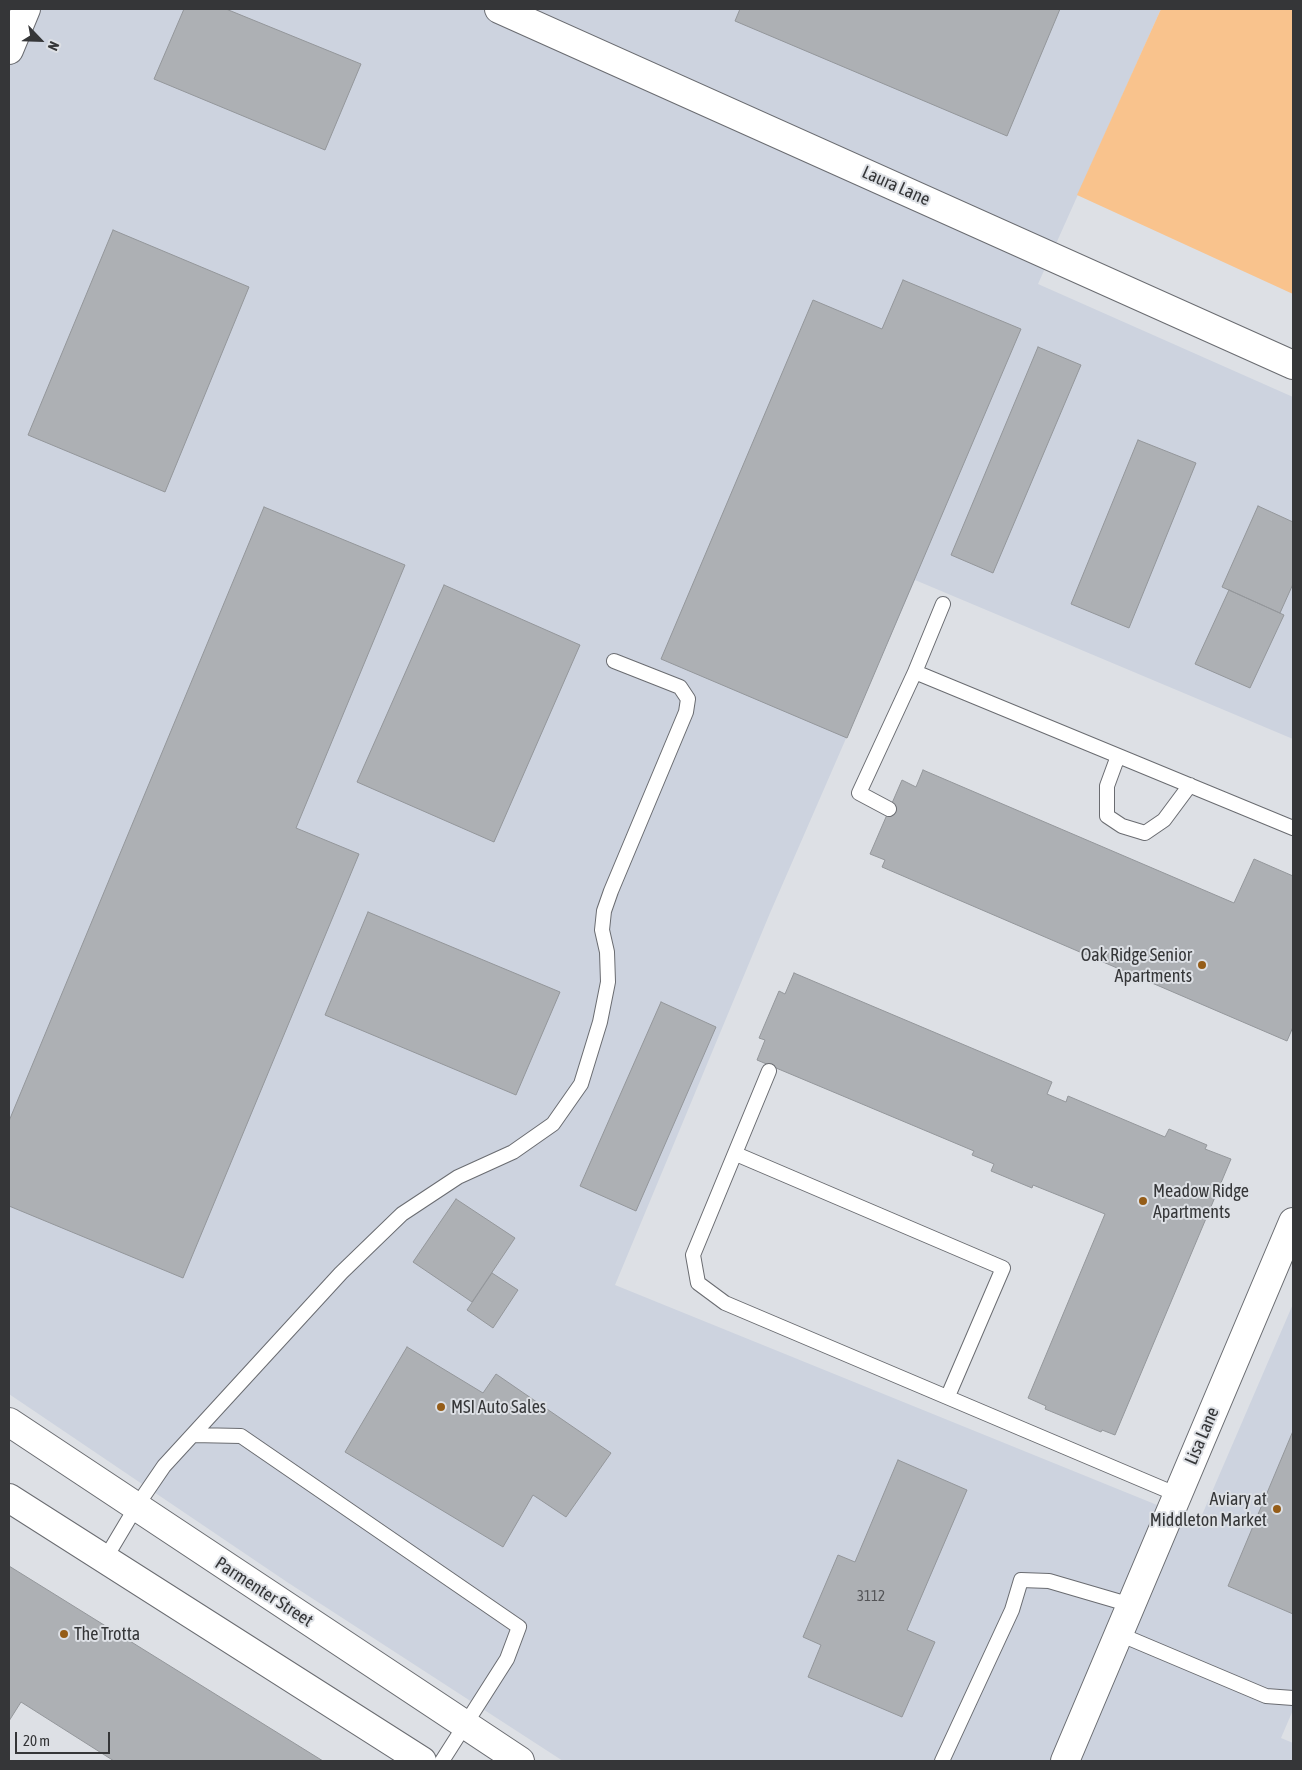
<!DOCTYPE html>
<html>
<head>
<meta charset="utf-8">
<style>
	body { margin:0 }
	#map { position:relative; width:1302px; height:1770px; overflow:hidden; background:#dde0e5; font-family:"Asap Condensed",sans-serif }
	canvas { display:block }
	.frame { position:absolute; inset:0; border:10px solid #353638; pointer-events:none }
	.north { position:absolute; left:15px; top:15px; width:50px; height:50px; -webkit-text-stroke:4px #dde0e5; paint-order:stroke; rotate:114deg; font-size:14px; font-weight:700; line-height:20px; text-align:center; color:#353638 }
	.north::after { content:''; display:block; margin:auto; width:18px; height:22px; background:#353638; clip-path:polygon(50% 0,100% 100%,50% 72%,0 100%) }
	.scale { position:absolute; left:15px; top:1732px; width:95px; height:22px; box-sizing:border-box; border:2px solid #353638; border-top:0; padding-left:6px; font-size:15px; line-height:18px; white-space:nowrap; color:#353638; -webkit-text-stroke:4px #dde0e5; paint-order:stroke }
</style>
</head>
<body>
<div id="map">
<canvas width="1302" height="1770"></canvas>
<div class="frame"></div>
<div class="north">N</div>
<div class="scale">20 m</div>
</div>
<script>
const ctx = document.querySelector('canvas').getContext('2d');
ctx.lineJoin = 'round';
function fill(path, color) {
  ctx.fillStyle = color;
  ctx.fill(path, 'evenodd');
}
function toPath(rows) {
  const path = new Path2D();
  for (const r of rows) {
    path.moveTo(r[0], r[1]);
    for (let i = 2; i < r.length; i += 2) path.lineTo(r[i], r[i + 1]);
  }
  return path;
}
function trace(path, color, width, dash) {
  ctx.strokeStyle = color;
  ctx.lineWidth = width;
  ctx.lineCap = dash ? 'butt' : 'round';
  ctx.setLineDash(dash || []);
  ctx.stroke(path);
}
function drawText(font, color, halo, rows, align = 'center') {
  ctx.font = font + ' "Asap Condensed",sans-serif';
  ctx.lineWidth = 4;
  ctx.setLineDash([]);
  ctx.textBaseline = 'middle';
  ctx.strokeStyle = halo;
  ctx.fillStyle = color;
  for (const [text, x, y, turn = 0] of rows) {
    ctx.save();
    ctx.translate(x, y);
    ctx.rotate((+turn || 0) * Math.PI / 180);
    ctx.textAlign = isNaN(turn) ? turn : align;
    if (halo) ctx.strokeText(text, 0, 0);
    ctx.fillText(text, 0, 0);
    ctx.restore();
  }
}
fill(toPath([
	[9,9,1161,9,1038,284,1293,397,1293,739,915,580,770,913,615,1285,1199,1522,1293,1304,1293,1710,1281,1738,1293,1743,1293,1761,563,1761,287,1582,9,1394]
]), '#cdd3df');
fill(toPath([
	[1161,9,1293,9,1293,294,1077,195]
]), '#f9c38d');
const building = toPath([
	[184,9,226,9,361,64,325,150,154,79,184,9],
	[740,9,1060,9,1007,136,735,21,740,9],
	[113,230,249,287,165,492,28,435,113,230],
	[903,280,1021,329,847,738,661,659,813,300,882,329,903,280],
	[1038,347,1081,365,993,573,951,555,1038,347],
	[1138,440,1196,463,1129,628,1071,604,1138,440],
	[1258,506,1293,522,1293,584,1280,613,1222,587,1258,506],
	[264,507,405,565,296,828,359,854,183,1278,9,1206,9,1121,264,507],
	[444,585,580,645,494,842,357,782,444,585],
	[1229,590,1284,615,1250,688,1195,664,1229,590],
	[923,770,1234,903,1254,859,1293,876,1293,1027,1287,1041,882,867,885,860,870,854,902,780,916,787,923,770],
	[368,912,560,992,516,1095,325,1015,368,912],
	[794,973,1052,1082,1047,1094,1066,1102,1068,1096,1165,1137,1169,1129,1207,1145,1205,1149,1231,1159,1115,1435,1102,1430,1101,1432,1045,1409,1046,1406,1028,1398,1105,1214,1033,1185,1032,1188,991,1171,994,1164,972,1155,974,1151,757,1060,765,1040,759,1038,779,991,785,994,794,973],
	[661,1002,716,1027,636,1211,580,1186,661,1002],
	[456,1199,515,1238,472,1302,413,1262,456,1199],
	[492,1273,518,1290,493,1328,467,1310,492,1273],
	[407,1347,483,1393,496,1374,611,1453,566,1517,533,1495,503,1547,345,1452,407,1347],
	[1293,1431,1293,1614,1228,1586,1293,1431],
	[898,1460,967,1490,907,1630,935,1642,902,1717,808,1677,821,1645,803,1637,838,1555,855,1562,898,1460],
	[9,1566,323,1761,114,1761,21,1702,9,1721,9,1566]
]);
fill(building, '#adb0b4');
trace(building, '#94979b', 1);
const lane = toPath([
	[943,604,915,672,1293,828],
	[1118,756,1107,786,1107,816,1122,826,1145,833,1164,820,1190,785],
	[889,809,859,793,915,672],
	[769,1071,693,1255,698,1283,725,1303,1178,1495],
	[736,1154,1003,1268,948,1396],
	[193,1435,241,1436,519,1627,507,1659,442,1761],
	[105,1559,136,1507,164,1466,341,1273,402,1214,458,1177,513,1152,553,1124,581,1084,600,1022,608,982,607,952,602,930,604,911,611,891,686,712,688,699,680,687,614,661],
	[1119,1634,1266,1696,1293,1698],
	[942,1761,1012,1610,1021,1580,1049,1581,1131,1605]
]);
const street = toPath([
	[499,9,1293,365],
	[9,50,26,9],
	[1065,1761,1293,1222]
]);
const secondary = toPath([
	[9,1422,520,1761],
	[9,1498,422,1761]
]);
trace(lane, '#6a6c71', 16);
trace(street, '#6a6c71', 30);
trace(secondary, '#6a6c71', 30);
trace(lane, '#fff', 14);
trace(street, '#fff', 28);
trace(secondary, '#fff', 28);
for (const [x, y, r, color] of [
	[1202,965,5,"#955d18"],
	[1143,1201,5,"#955d18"],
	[441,1407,5,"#955d18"],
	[1277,1509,5,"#955d18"],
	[64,1634,5,"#955d18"]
]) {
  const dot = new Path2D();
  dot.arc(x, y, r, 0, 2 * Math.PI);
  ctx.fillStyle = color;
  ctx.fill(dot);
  trace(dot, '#dde0e5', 2);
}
drawText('15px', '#535457', null, [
	["3112",871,1596]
]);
drawText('18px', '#353638', '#dde0e5', [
	["Laura Lane",896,186,24],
	["Lisa Lane",1202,1436,-67],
	["Parmenter Street",264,1592,33]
]);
drawText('18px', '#353638', '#dde0e5', [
	["Oak Ridge Senior",1192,955,"right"],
	["Apartments",1192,976,"right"],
	["Meadow Ridge",1153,1191],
	["Apartments",1153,1212],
	["MSI Auto Sales",451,1407],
	["Aviary at",1267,1499,"right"],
	["Middleton Market",1267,1520,"right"],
	["The Trotta",74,1634]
], 'left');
</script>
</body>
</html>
